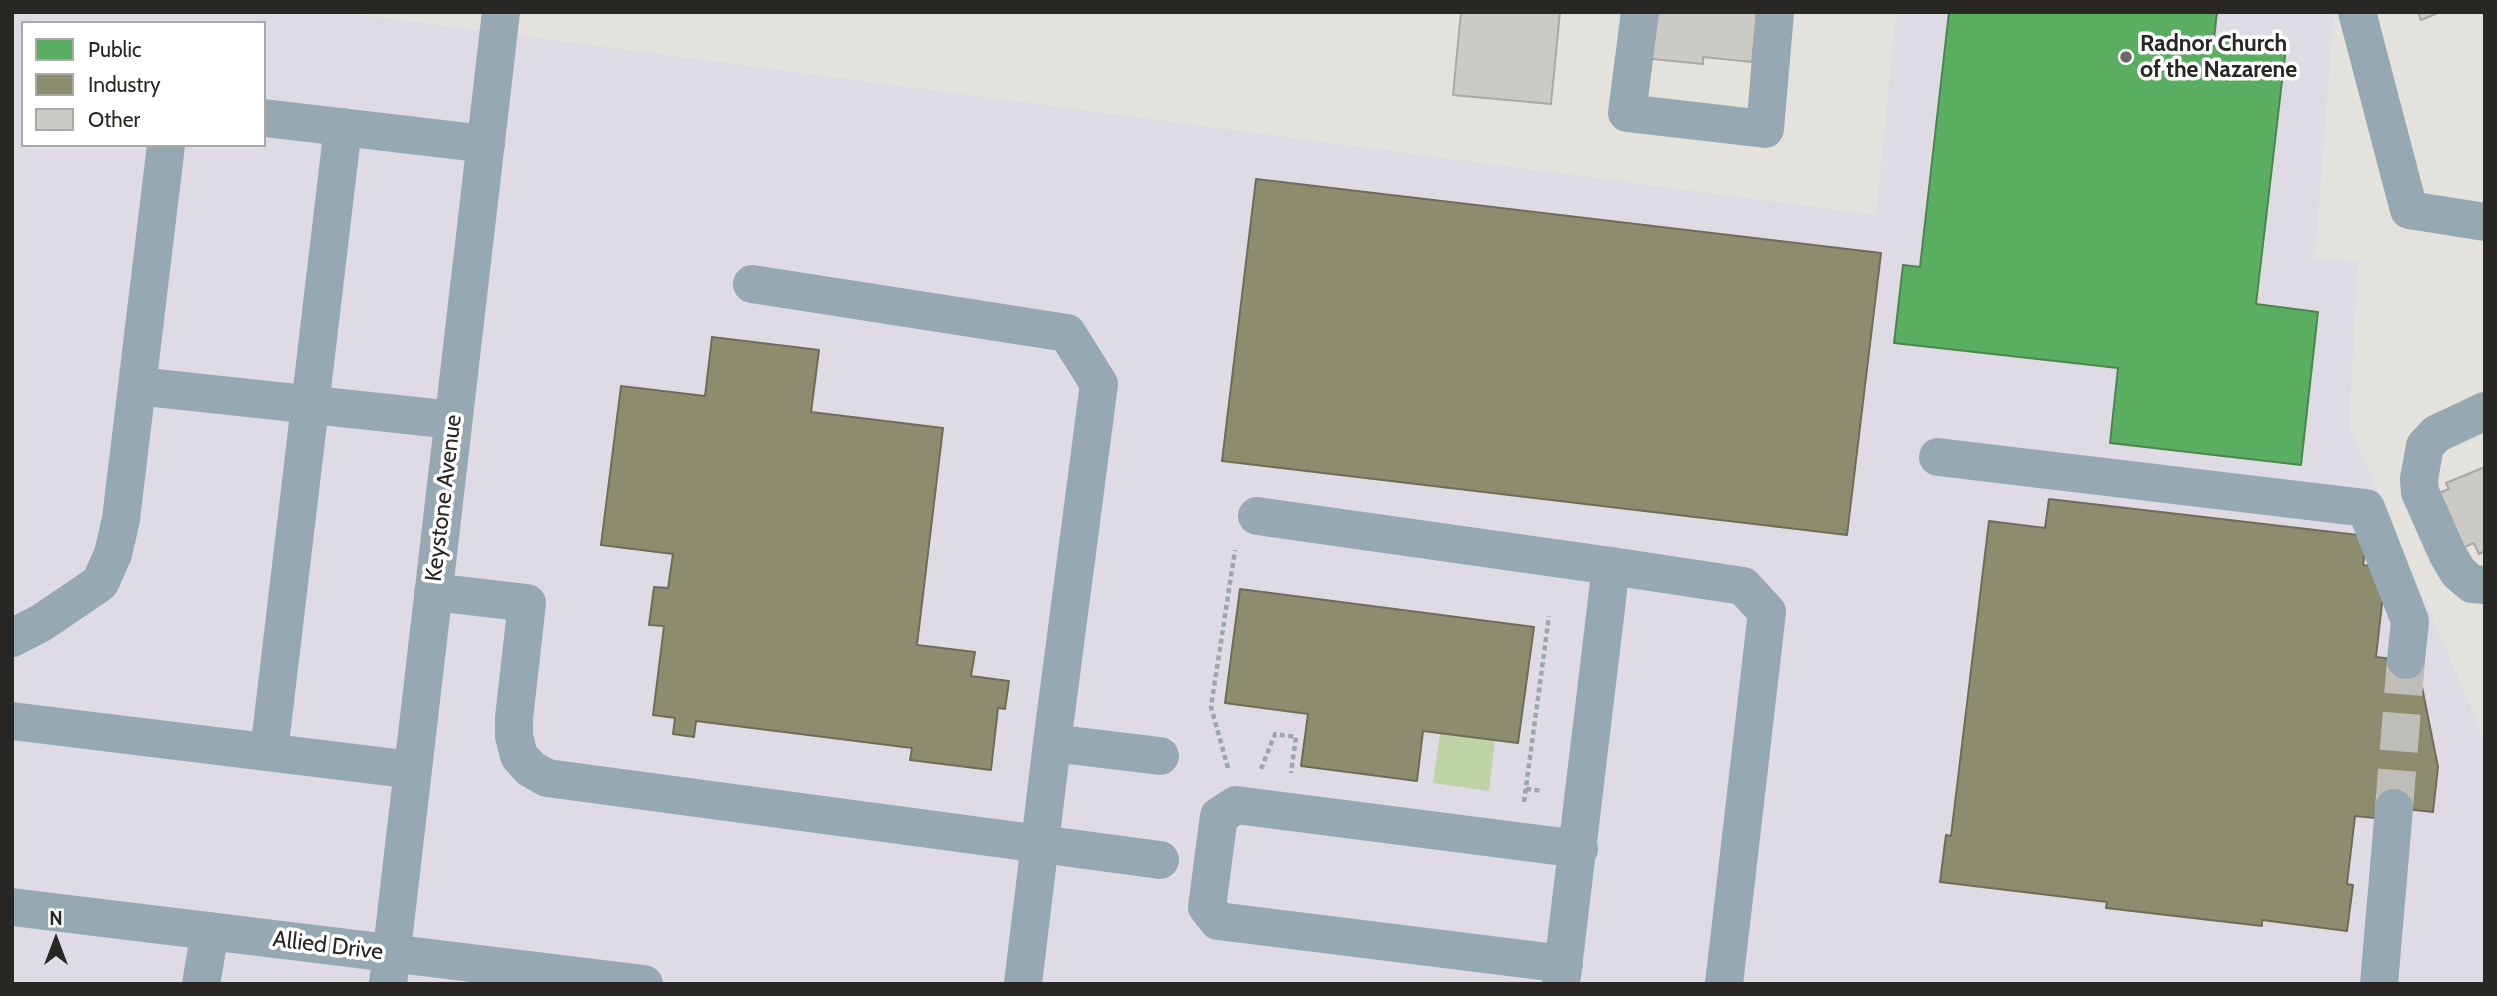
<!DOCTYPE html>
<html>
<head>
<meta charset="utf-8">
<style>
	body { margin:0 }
	#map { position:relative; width:2497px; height:996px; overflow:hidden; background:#e4e2dc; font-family:Cabin,sans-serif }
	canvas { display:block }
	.frame { position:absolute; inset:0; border:14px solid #292723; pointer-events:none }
	.legend { position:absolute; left:21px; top:21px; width:245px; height:126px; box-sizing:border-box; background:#fff; border:2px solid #a9a9a7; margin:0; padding:9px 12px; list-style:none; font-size:21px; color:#292723 }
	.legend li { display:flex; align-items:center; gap:14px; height:35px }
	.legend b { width:35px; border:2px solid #a9a9a7 }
	.north { position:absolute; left:21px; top:905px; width:70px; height:70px; -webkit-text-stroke:5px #fff; paint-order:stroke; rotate:0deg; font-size:19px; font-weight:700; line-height:28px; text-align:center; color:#292723 }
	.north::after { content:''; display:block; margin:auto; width:24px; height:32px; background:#292723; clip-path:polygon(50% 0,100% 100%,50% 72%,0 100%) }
</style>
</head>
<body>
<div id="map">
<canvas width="2497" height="996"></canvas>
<div class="frame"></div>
<ul class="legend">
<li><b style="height:19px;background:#5aae61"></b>Public</li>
<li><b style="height:19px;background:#8c8c6e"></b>Industry</li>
<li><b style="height:19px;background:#cbcac5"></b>Other</li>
</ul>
<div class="north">N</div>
</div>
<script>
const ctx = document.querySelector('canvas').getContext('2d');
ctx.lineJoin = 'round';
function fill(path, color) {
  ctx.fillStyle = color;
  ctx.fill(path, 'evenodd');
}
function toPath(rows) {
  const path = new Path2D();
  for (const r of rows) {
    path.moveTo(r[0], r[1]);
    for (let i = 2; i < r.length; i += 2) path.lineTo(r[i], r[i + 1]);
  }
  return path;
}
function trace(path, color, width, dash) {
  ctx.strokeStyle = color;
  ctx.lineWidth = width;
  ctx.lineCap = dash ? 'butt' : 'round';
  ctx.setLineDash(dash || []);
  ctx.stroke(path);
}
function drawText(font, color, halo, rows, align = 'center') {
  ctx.font = font + ' Cabin,sans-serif';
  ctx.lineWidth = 7;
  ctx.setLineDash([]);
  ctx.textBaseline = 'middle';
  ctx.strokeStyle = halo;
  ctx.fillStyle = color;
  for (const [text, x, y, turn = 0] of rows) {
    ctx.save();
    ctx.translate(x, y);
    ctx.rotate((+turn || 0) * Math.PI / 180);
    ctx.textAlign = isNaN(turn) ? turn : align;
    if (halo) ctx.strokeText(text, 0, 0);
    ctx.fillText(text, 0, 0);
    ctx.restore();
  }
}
fill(toPath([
	[12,12,341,12,1876,215,1896,12,2334,12,2315,258,2358,261,2349,426,2485,740,2485,984,12,984],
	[23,23,264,23,264,145,23,145]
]), '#dfdbe5');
fill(toPath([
	[1440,733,1495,740,1489,791,1433,783]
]), '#bed4a6');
const public = toPath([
	[1949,12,2217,12,2214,39,2286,47,2256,304,2318,312,2301,465,2110,443,2118,368,1894,343,1903,265,1920,267,1949,12]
]);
fill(public, '#5aae61');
trace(public, '#4b864e', 2);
const industry = toPath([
	[1256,179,1881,253,1847,535,1222,461,1256,179],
	[712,337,819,350,811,412,943,428,917,645,975,652,971,676,1009,681,1005,709,998,708,991,770,910,760,912,748,696,721,694,737,673,734,675,718,653,715,664,626,649,625,654,587,668,588,673,554,601,545,621,386,705,396,712,337],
	[2049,499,2367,536,2363,565,2386,568,2376,657,2417,662,2438,767,2433,812,2377,806,2375,818,2355,816,2347,884,2353,885,2347,931,2262,920,2262,926,2106,908,2107,902,1940,882,1946,835,1951,836,1989,521,2045,528,2049,499],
	[1240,589,1534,627,1518,743,1423,731,1417,781,1301,766,1308,714,1225,703,1240,589]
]);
fill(industry, '#8c8c6e');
trace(industry, '#6e6e58', 2);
const building = toPath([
	[1461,12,1560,12,1551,104,1453,95,1461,12],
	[1645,12,1757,12,1752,62,1703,57,1703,64,1641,58,1645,12],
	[2418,12,2440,12,2421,20,2418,12],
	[2485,467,2485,551,2479,554,2474,543,2460,549,2436,494,2449,489,2446,483,2485,467]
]);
fill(building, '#cbcac5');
trace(building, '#aaa9a4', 2);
trace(toPath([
	[2394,808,2406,660]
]), '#bfbdb7', 38, [38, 19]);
trace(toPath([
	[1228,768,1211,707,1235,550],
	[1261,769,1275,734,1296,737,1291,773],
	[1526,789,1543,791],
	[1524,802,1549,616]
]), '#9ca6ab', 4.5, [5, 3.5]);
trace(toPath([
	[1640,12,1627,113,1765,129,1775,12],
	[2357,12,2409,210,2485,222],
	[264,118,486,144],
	[752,284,1067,333,1099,384,1052,743,1023,984],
	[137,386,453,420],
	[2485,411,2436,434,2425,446,2419,479,2420,492,2447,553,2458,572,2472,584,2485,585],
	[1938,457,2366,508,2410,621,2406,660],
	[1257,516,1611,566,1561,984],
	[1611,566,1743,586,1767,612,1724,984],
	[433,592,527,603,514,718,514,736,519,756,531,769,547,778,1160,860],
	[12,638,41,623,100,583,113,554,121,519,166,145],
	[12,721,413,770],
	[1052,743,1160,756],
	[269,752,343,127],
	[12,907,644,984],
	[1564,964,1218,921,1207,907,1219,816,1236,805,1579,849],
	[201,984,210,931],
	[388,984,501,12],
	[2379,984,2394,808]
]), '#96a8b2', 38);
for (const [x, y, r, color] of [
	[2126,57,7,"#6a6864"]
]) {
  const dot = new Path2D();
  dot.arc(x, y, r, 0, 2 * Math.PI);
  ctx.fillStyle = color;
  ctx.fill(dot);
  trace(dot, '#fff', 2.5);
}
drawText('bold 23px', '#292723', '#fff', [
	["Radnor Church",2140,44],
	["of the Nazarene",2140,70]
], 'left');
drawText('23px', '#292723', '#fff', [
	["Keystone Avenue",444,498,-83],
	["Allied Drive",328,946,7]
]);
</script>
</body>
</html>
